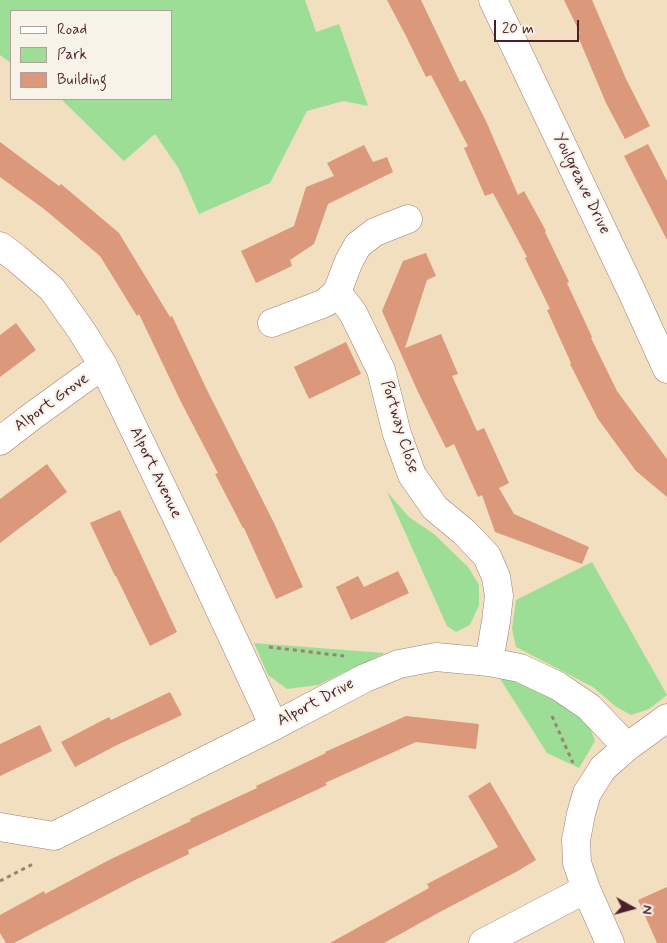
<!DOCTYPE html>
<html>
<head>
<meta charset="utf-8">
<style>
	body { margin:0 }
	#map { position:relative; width:667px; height:943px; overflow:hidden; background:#f1dfc0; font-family:Mynerve,sans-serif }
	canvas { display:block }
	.legend { position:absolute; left:10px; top:10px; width:162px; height:90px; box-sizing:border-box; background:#f7f3e8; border:1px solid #b29e9c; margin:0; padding:6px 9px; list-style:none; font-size:15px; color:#4a1f2b }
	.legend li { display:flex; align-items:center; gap:10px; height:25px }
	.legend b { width:25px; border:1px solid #b29e9c }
	.north { position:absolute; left:607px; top:883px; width:50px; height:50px; -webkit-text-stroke:4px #f7f3e8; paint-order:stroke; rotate:97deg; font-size:14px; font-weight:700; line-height:20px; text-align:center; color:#4a1f2b }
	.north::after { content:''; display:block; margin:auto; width:18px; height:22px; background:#4a1f2b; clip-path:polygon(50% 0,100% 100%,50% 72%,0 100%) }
	.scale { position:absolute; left:494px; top:20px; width:85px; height:22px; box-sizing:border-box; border:2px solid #4a1f2b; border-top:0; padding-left:6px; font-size:15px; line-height:18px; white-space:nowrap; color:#4a1f2b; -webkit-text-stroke:4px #f7f3e8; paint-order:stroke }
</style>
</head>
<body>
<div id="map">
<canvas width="667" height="943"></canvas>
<ul class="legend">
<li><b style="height:6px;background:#fff"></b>Road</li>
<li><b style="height:14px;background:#9cde95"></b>Park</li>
<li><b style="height:14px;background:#db987b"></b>Building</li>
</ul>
<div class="north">N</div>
<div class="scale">20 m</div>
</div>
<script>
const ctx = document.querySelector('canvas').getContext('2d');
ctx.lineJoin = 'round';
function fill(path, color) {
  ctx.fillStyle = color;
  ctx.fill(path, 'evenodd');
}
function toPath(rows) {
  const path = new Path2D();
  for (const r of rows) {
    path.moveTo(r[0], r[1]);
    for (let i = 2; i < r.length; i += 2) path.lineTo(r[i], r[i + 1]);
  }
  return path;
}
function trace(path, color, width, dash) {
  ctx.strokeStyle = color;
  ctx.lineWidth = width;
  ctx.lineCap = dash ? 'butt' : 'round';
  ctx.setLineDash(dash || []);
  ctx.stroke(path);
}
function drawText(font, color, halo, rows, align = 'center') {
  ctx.font = font + ' Mynerve,sans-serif';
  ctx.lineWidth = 4.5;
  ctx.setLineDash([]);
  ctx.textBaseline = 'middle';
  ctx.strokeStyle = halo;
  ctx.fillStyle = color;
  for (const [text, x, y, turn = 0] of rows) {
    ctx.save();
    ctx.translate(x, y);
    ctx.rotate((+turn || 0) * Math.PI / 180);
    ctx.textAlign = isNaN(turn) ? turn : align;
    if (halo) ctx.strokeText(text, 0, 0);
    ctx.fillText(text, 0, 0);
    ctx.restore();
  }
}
fill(toPath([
	[0,0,305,0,316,32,339,24,368,106,343,101,307,111,270,183,199,214,179,169,155,134,124,161,61,99,171,99,171,11,11,11,11,63,0,55],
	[387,492,409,517,434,534,468,567,479,585,479,605,470,625,456,632,447,626],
	[592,562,667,695,649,709,631,715,615,706,593,687,516,647,512,629,516,600],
	[254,643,384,653,385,653,318,685,287,689,268,675],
	[499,677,534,687,575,712,590,727,595,741,579,768,547,753]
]), '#9cde95');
fill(toPath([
	[387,0,421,0,460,82,465,80,486,121,518,195,524,191,546,231,545,232,569,282,567,283,592,337,591,338,617,391,667,459,667,497,636,471,598,419,570,364,571,363,547,310,550,309,525,258,527,257,493,193,485,196,464,148,468,146,431,75,426,77,407,38],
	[564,0,592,0,626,79,650,126,625,139,606,103,577,34,580,33],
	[0,142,59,186,61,184,119,233,170,317,172,316,207,390,274,523,303,587,276,599,244,528,243,528,215,474,218,473,181,402,139,314,137,316,100,256,44,209,0,177],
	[648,144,667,181,667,240,624,156],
	[364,145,373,162,387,157,393,172,328,204,314,244,290,260,292,266,256,283,241,251,294,226,306,187,334,176,327,163],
	[426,253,436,276,427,280,405,348,441,334,458,374,452,376,477,431,484,428,509,483,499,488,514,514,589,547,582,564,495,532,482,495,478,497,454,444,446,448,418,392,382,311,403,261],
	[16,323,36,350,0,377,0,335],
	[346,342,361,374,309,399,294,367],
	[47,464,67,492,0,543,0,499],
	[120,510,177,632,150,646,116,576,115,576,90,523],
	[398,571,409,593,351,620,336,587,358,576,364,587],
	[170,692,182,715,117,745,75,767,61,742,109,717,111,720],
	[406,716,479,724,476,749,416,742,325,783,327,785,188,850,189,854,137,879,14,943,6,943,0,933,0,915,44,891,45,894,111,859,191,821,190,819,257,788,256,786,326,753,325,752],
	[40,725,52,751,0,776,0,744],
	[490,782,536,860,516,872,438,913,384,943,330,943,429,888,427,884,498,847,468,796],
	[667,887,667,943,657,943,638,900]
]), '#db987b');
const minor = toPath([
	[493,0,632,292,667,369],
	[0,246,16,258,52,289,81,330,103,365,177,518,274,726],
	[337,292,353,313,381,370,397,434,412,475,435,508,464,532,487,556,496,577,499,596,496,621,489,662],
	[272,323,325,303,337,292,349,261,358,245,375,232,408,219],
	[0,441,31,417,103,365],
	[0,827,54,836,274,726,365,678,399,664,436,657,489,662,520,668,558,686,589,707,627,747],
	[586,889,610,943],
	[483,943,586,889,577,863,576,840,581,814,587,793,603,768,627,747,667,718]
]);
trace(minor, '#9e7f76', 29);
trace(toPath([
	[269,647,344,656],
	[552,716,573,763],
	[0,881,35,863]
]), '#9e7f76', 3, [4, 4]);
trace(minor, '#fff', 28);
drawText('16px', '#4a1f2b', '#f7f3e8', [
	["Youlgreave Drive",581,184,64],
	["Alport Grove",52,403,-36],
	["Portway Close",399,427,73],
	["Alport Avenue",155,473,64],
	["Alport Drive",316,703,-28]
]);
</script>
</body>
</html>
